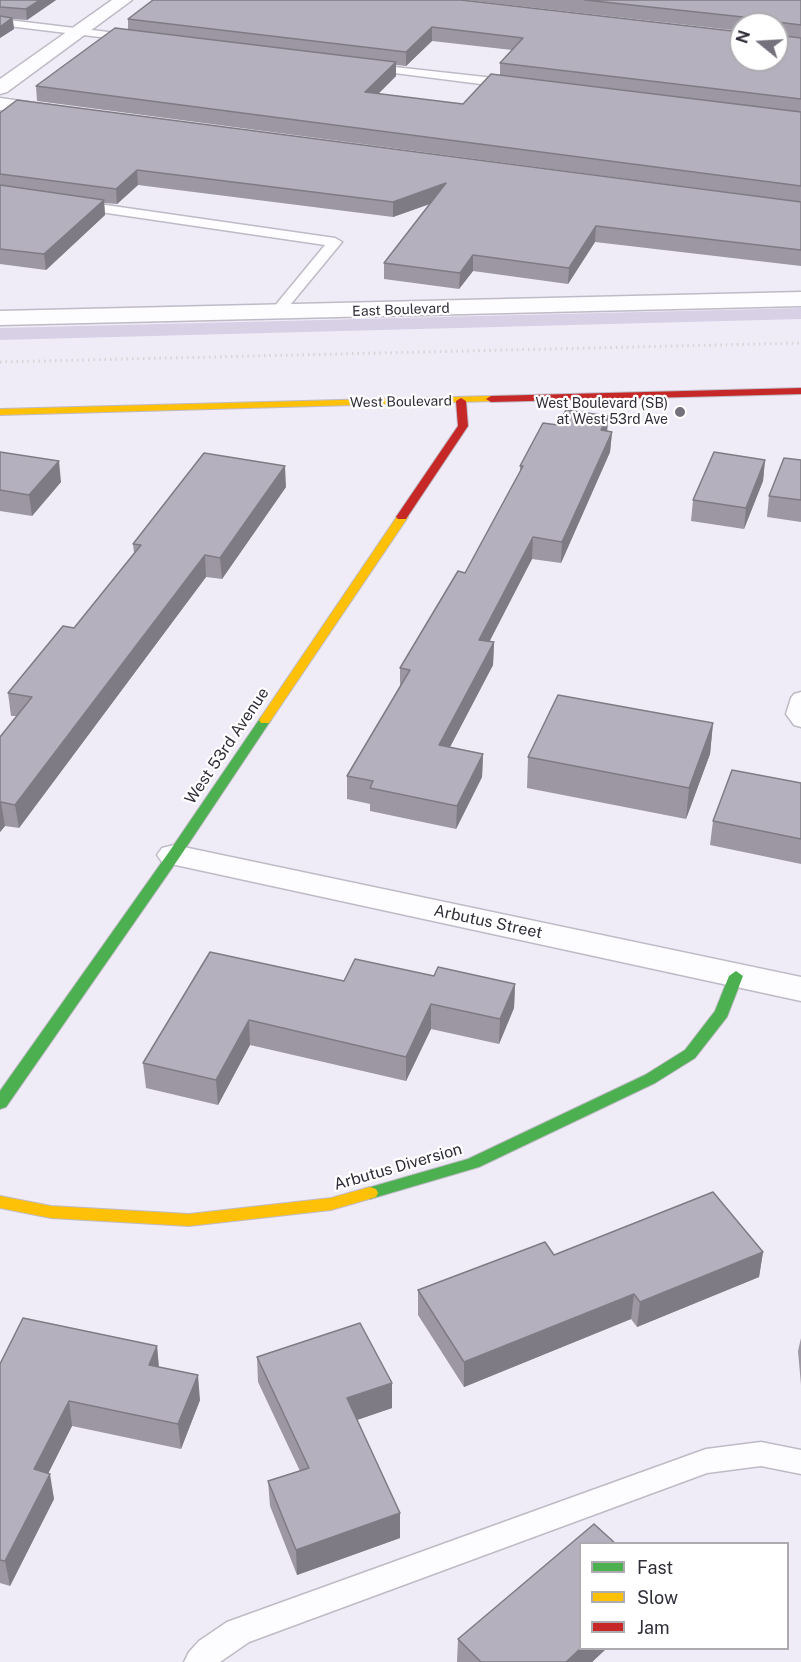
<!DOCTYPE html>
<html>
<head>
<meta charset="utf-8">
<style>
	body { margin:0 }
	#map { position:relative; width:801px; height:1662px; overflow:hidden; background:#f0ecf7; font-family:"Public Sans",sans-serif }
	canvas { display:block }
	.legend { position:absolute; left:579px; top:1542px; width:210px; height:108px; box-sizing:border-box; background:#fff; border:2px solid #adabb0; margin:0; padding:8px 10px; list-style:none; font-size:18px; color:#322e39 }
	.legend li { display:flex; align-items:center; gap:12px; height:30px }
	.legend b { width:30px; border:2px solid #adabb0 }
	.north { position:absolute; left:729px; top:12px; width:60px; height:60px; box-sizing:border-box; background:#fff; border:2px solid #adabb0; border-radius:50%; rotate:288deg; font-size:16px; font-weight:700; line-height:24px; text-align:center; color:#322e39 }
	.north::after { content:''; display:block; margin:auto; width:21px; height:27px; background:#74707c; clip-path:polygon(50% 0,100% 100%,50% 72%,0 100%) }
</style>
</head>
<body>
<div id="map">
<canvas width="801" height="1662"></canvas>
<ul class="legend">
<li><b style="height:8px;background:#4caf50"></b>Fast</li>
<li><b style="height:8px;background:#ffc107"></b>Slow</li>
<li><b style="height:8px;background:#c62828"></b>Jam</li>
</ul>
<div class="north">N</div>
</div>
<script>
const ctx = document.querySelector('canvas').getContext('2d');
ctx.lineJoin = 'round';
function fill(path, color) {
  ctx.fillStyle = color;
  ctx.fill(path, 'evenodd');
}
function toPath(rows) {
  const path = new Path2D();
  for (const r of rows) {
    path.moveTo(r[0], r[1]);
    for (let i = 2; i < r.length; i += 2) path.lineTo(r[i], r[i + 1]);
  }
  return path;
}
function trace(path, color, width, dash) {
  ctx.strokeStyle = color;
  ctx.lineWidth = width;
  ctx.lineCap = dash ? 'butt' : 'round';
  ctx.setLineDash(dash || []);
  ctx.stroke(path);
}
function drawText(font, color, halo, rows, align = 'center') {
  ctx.font = font + ' "Public Sans",sans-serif';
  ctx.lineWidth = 4.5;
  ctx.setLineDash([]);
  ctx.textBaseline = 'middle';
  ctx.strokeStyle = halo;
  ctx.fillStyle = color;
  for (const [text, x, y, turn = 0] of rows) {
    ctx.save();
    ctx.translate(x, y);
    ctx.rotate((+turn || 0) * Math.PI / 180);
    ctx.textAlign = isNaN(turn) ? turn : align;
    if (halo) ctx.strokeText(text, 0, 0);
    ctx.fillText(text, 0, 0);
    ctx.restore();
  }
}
fill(toPath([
	[801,308,801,319,0,340,0,328]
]), '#d8d0e5');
const lane = toPath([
	[0,19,133,35,139,38,133,41,0,25,0,19],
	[367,64,512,80,518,84,512,88,363,69,363,65,367,64],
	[78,201,335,238,342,242,281,316,276,317,269,313,325,245,73,208,71,205,78,201],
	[801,692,801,727,794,725,786,714,791,698,794,694,801,692],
	[761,1442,801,1450,801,1474,761,1466,707,1473,249,1642,220,1662,184,1662,189,1652,199,1641,227,1622,706,1449,761,1442]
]);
const street = toPath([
	[112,0,132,0,7,92,0,94,0,79,112,0],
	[0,98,55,106,62,108,65,112,62,116,55,118,0,110,0,98],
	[801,292,801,306,0,325,0,311,801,292],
	[174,845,801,977,801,1001,162,862,157,855,162,848,174,845]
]);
const fast = toPath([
	[265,716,271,720,179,858,6,1107,0,1109,0,1091,169,852,261,717,265,716],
	[736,971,743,976,727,1017,695,1058,655,1083,479,1167,370,1199,364,1197,362,1193,364,1189,468,1159,645,1075,685,1050,715,1011,729,976,736,971]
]);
const slow = toPath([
	[491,396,495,397,495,401,0,415,0,409,491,396],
	[402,514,408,517,271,720,269,723,261,723,259,720,398,515,402,514],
	[370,1187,376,1189,378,1193,376,1197,331,1210,189,1226,51,1218,0,1208,0,1196,51,1206,189,1214,331,1198,370,1187]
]);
const jam = toPath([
	[801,388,801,394,491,402,486,399,491,396,801,388],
	[461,398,466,401,468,426,406,519,398,519,396,517,458,426,456,401,461,398]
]);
trace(lane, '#bfbbc6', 3);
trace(street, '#bfbbc6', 3);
trace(fast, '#bfbbc6', 2);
trace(slow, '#bfbbc6', 2);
trace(jam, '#bfbbc6', 2);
trace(toPath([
	[0,362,801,343]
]), '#d6d5d8', 3, [1.5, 4]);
fill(lane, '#fdfcfe');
fill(street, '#fdfcfe');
fill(fast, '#4caf50');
fill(slow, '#ffc107');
fill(jam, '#c62828');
fill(toPath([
	[0,0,56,0,27,20,13,19,14,29,0,38],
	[466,0,801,0,801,202,37,101,36,86,128,30,128,19,741,32,777,24,741,24,741,31],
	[432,41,512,50,500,63,500,75,463,104,378,94,396,76,396,65,406,66],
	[0,113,801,202,801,266,595,242,568,284,473,271,459,289,384,279,384,263,430,204,393,217,138,185,117,204,104,203,105,215,46,270,0,264],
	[608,416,607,431,612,432,610,452,561,563,532,559,489,641,494,642,493,665,450,747,483,754,482,777,456,829,370,811,370,804,347,799,347,776,400,687,400,668,465,573,520,472,520,466,558,425],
	[0,452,61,482,32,516,0,511],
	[765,460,763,481,744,529,691,521,693,500],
	[801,460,801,522,767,517,769,496],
	[286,487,222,579,206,577,19,828,5,826,0,832,0,737,17,716,11,716,8,693,74,628,134,553,133,544],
	[713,723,710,754,686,819,527,788,528,757],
	[801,783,801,864,710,845,713,821],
	[434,976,515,984,514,1008,499,1044,431,1029,406,1081,250,1045,218,1105,146,1088,143,1063,344,981],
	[763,1252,759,1277,637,1327,631,1319,464,1387,418,1315,418,1290],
	[801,1338,801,1385,798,1351],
	[157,1346,159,1367,200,1400,181,1449,72,1426,48,1473,54,1499,10,1586,0,1583,0,1364],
	[257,1357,392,1408,357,1420,400,1538,297,1575,270,1506,268,1481,300,1471,258,1382],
	[458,1639,607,1648,592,1662,457,1662]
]), '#9c97a3');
fill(toPath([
	[40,0,56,0,27,20,26,9],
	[12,18,14,29,0,38,0,27],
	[432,27,432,41,406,66,406,52],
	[396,62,396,76,365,107,365,92],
	[137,170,138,185,117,204,116,189],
	[446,183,446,198,393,217,393,202],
	[104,200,105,215,46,270,44,254],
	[596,226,595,242,568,284,569,268],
	[473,255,473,271,459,289,460,273],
	[608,416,607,436,601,430],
	[612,432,610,452,561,563,562,542],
	[765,460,763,481,744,529,746,508],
	[59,461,61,482,32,516,29,495],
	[285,466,286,487,222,579,220,558],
	[533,537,532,559,479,662,479,640],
	[205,555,206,577,19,828,15,805],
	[494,642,493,665,439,768,439,745],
	[713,723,710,754,686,819,689,788],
	[483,754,482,777,456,829,457,806],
	[1,802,5,826,0,832,0,804],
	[515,984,514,1008,499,1044,500,1019],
	[431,1004,431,1029,406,1081,406,1057],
	[249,1020,250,1045,218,1105,216,1080],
	[763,1252,759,1277,637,1327,640,1302],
	[634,1294,631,1319,464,1387,464,1362],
	[157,1346,159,1371,149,1365],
	[198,1375,200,1400,181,1449,178,1424],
	[392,1383,392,1408,348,1423,347,1398],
	[69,1401,72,1426,38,1494,34,1469],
	[50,1474,54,1499,10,1586,5,1561],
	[400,1513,400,1538,297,1575,296,1550],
	[581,1648,607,1648,592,1662,566,1662]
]), '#7f7b84');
const building = toPath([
	[0,0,40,0,26,9,0,7,0,0],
	[153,0,461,0,741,32,741,60,777,60,777,35,801,38,801,99,500,63,523,38,432,27,406,52,128,19,153,0],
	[585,0,801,0,801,25,777,22,777,24,744,24,743,17,585,0],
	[0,16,12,18,0,27,0,16],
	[115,28,396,62,365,92,463,104,491,74,801,112,801,186,36,86,115,28],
	[17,100,801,202,801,250,596,226,569,268,473,255,460,273,384,263,446,183,393,202,137,170,116,189,0,174,0,113,17,100],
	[0,185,104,200,44,254,0,249,0,185],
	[566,410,608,416,601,430,612,432,562,542,533,537,479,640,494,642,439,745,483,754,457,806,370,788,373,781,347,776,410,670,400,668,458,571,465,573,523,466,520,466,543,423,558,425,566,410],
	[0,452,59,461,29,495,0,490,0,452],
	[714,452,765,460,746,508,693,500,714,452],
	[204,453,285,466,220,558,205,555,15,805,1,802,0,804,0,737,32,697,8,693,63,626,74,628,141,545,133,544,204,453],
	[784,458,801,460,801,500,769,496,784,458],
	[558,695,713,723,689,788,528,757,558,695],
	[732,770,801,783,801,839,713,821,732,770],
	[210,952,344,981,355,959,434,976,438,967,515,984,500,1019,431,1004,406,1057,249,1020,216,1080,143,1063,210,952],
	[713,1192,763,1252,640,1302,634,1294,464,1362,418,1290,545,1242,554,1255,713,1192],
	[23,1318,157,1346,149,1365,198,1375,178,1424,69,1401,34,1469,50,1474,5,1561,0,1560,0,1364,23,1318],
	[360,1323,392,1383,347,1398,400,1513,296,1550,268,1481,309,1468,257,1357,360,1323],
	[594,1524,616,1544,580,1544,581,1648,566,1662,481,1662,458,1639,594,1524]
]);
fill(building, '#b5b0bd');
trace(building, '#7f7b84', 1.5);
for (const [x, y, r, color] of [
	[680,412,6,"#74707c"]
]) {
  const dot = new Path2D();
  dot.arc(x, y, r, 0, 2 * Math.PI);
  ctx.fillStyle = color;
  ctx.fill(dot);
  trace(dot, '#fff', 2);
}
drawText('14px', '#322e39', '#fff', [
	["East Boulevard",401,310,-2],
	["West Boulevard",401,402,-1]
]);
drawText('14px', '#322e39', '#fff', [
	["West Boulevard (SB)",668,404],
	["at West 53rd Ave",668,420]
], 'right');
drawText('16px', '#322e39', '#fff', [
	["West 53rd Avenue",227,746,-56],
	["Arbutus Street",488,922,12],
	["Arbutus Diversion",398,1167,-16]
]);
</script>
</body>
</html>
